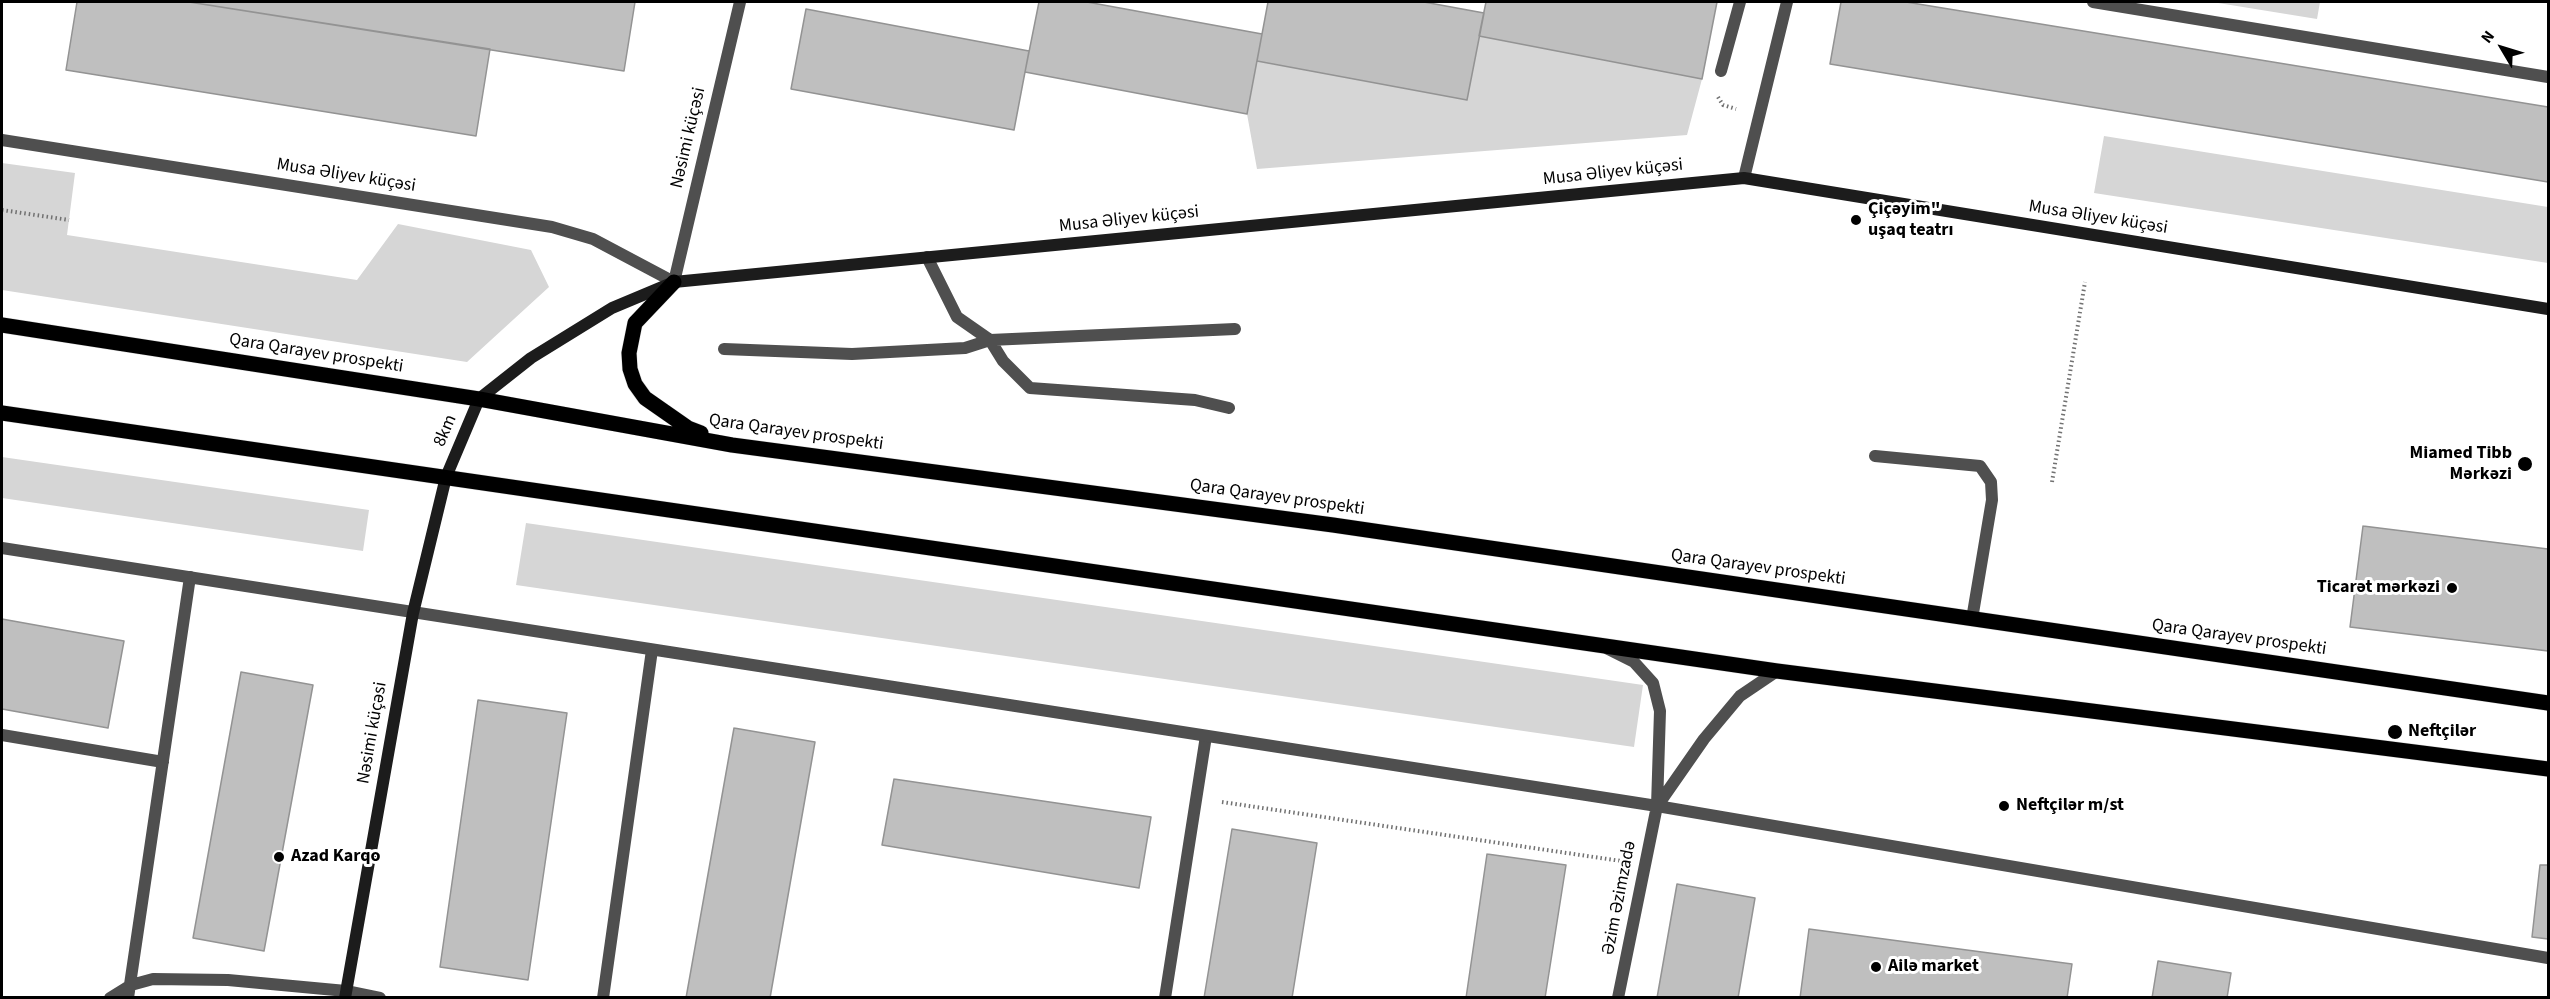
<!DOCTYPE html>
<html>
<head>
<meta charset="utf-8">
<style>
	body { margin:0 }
	#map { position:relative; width:2550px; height:999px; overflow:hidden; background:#fff; font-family:"Source Sans 3",sans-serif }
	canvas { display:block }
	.frame { position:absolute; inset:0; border:3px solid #000; pointer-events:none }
	.north { position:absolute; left:2472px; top:18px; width:60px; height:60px; -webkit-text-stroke:4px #fff; paint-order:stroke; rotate:308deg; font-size:16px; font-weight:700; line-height:24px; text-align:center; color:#000 }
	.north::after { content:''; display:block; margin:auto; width:21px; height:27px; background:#000; clip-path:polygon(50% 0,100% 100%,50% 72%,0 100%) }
</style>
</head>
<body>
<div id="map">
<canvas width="2550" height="999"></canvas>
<div class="frame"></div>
<div class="north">N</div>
</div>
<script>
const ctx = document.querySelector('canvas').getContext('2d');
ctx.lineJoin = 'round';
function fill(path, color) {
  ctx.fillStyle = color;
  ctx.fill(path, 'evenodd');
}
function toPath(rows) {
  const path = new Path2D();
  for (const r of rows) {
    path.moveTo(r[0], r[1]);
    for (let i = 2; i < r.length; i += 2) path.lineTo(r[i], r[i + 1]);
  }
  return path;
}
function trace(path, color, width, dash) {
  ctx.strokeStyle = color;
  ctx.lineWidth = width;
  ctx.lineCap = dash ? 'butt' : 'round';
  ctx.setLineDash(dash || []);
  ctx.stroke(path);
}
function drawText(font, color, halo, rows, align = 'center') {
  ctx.font = font + ' "Source Sans 3",sans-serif';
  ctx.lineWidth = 6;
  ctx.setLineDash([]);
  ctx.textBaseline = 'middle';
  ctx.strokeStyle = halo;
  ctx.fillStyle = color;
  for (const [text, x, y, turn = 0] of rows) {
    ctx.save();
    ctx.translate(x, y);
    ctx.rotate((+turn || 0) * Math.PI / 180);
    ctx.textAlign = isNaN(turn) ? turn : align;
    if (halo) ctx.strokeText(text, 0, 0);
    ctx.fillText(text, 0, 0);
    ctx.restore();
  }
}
fill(toPath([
	[2212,2,2320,2,2317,19],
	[1479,36,1702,79,1687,135,1257,169,1247,114,1257,61,1467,100],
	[2104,136,2548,207,2548,263,2094,193],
	[2,163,75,173,67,235,357,280,398,224,531,250,549,287,467,362,2,290],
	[2,457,369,510,363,551,2,498],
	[526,523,1643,685,1634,747,516,585]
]), '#d6d6d6');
const building = toPath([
	[77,2,189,2,490,49,476,136,66,70,77,2],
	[189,2,635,2,624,71,189,2],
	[1039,2,1087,2,1262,34,1247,114,1025,72,1039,2],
	[1268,2,1424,2,1484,13,1467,100,1257,61,1268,2],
	[1486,2,1717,2,1702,79,1479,36,1486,2],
	[1841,2,1906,2,2548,107,2548,182,1830,64,1841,2],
	[806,9,1029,51,1014,130,791,89,806,9],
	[2363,526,2548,549,2548,651,2350,627,2363,526],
	[2,619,124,641,108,728,2,709,2,619],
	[241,672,313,685,264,951,193,938,241,672],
	[478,700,567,713,528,980,440,967,478,700],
	[734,728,815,742,770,998,686,998,734,728],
	[894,779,1151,817,1139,888,882,845,894,779],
	[1232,829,1317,843,1292,998,1204,998,1232,829],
	[1487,854,1566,865,1545,998,1466,998,1487,854],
	[2540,865,2548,865,2548,939,2532,937,2540,865],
	[1677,884,1755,898,1738,998,1657,998,1677,884],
	[1809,929,2072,964,2067,998,1800,998,1809,929],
	[2158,961,2231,973,2227,998,2152,998,2158,961]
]);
fill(building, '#bfbfbf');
trace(building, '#939393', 1.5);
const primary = toPath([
	[674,282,635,323,629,353,630,369,635,384,645,398,688,428,701,433],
	[2,325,479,399,732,445,1333,525,2548,703],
	[2,413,1777,671,2548,769]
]);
trace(primary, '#dbdbdb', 16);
trace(toPath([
	[1718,97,1723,105,1736,109],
	[2,210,69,220],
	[2052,482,2085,282],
	[1222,802,1621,861]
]), '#717171', 4, [1.5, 3]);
trace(toPath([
	[2093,2,2548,77],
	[1721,71,1740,2],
	[1744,178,1787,2],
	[927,257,957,317,990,340,1235,329],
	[724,349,852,354,965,348,990,340,1003,361,1030,388,1195,400,1229,408],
	[1875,456,1980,466,1991,482,1992,500,1972,619],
	[2,735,163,762],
	[110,998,131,985,153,979,228,980,346,991,380,998],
	[128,998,190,577],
	[603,998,652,650],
	[1165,998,1206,736]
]), '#4f4f4f', 12);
trace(toPath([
	[2,140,552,227,593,239,674,282,740,2],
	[2,548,1657,806,2548,958],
	[1608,649,1634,662,1653,683,1660,711,1657,806,1618,998],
	[1658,805,1704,739,1740,696,1777,671]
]), '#4f4f4f', 12);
trace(toPath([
	[345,998,413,613,446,477,479,399,531,358,612,308,674,282,1744,178,2548,309]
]), '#1c1c1c', 12);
trace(primary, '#000', 15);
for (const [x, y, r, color] of [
	[1856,220,6,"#000"],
	[2525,464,8,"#000"],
	[2452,588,6,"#000"],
	[2395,732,8,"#000"],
	[2004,806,6,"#000"],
	[279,857,6,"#000"],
	[1876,967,6,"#000"]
]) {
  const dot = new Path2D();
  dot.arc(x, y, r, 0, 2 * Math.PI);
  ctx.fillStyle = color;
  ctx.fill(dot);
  trace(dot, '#fff', 2);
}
drawText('18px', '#000', '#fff', [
	["Nəsimi küçəsi",689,138,-77],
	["Musa Əliyev küçəsi",1613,173,-6],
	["Musa Əliyev küçəsi",346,176,9],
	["Musa Əliyev küçəsi",2098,218,9],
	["Musa Əliyev küçəsi",1129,220,-6],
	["Qara Qarayev prospekti",316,354,9],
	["8km",446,431,-67],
	["Qara Qarayev prospekti",796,433,8],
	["Qara Qarayev prospekti",1277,498,8],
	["Qara Qarayev prospekti",1758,568,8],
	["Qara Qarayev prospekti",2239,638,8],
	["Nəsimi küçəsi",373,733,-80],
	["Əzim Əzimzadə",1620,898,-79]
]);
drawText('bold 18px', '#000', '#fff', [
	["Çiçəyim\"",1868,210],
	["uşaq teatrı",1868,231],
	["Miamed Tibb",2512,454,"right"],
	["Mərkəzi",2512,475,"right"],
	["Ticarət mərkəzi",2440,588,"right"],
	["Neftçilər",2408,732],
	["Neftçilər m/st",2016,806],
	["Azad Karqo",291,857],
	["Ailə market",1888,967]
], 'left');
</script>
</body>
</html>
